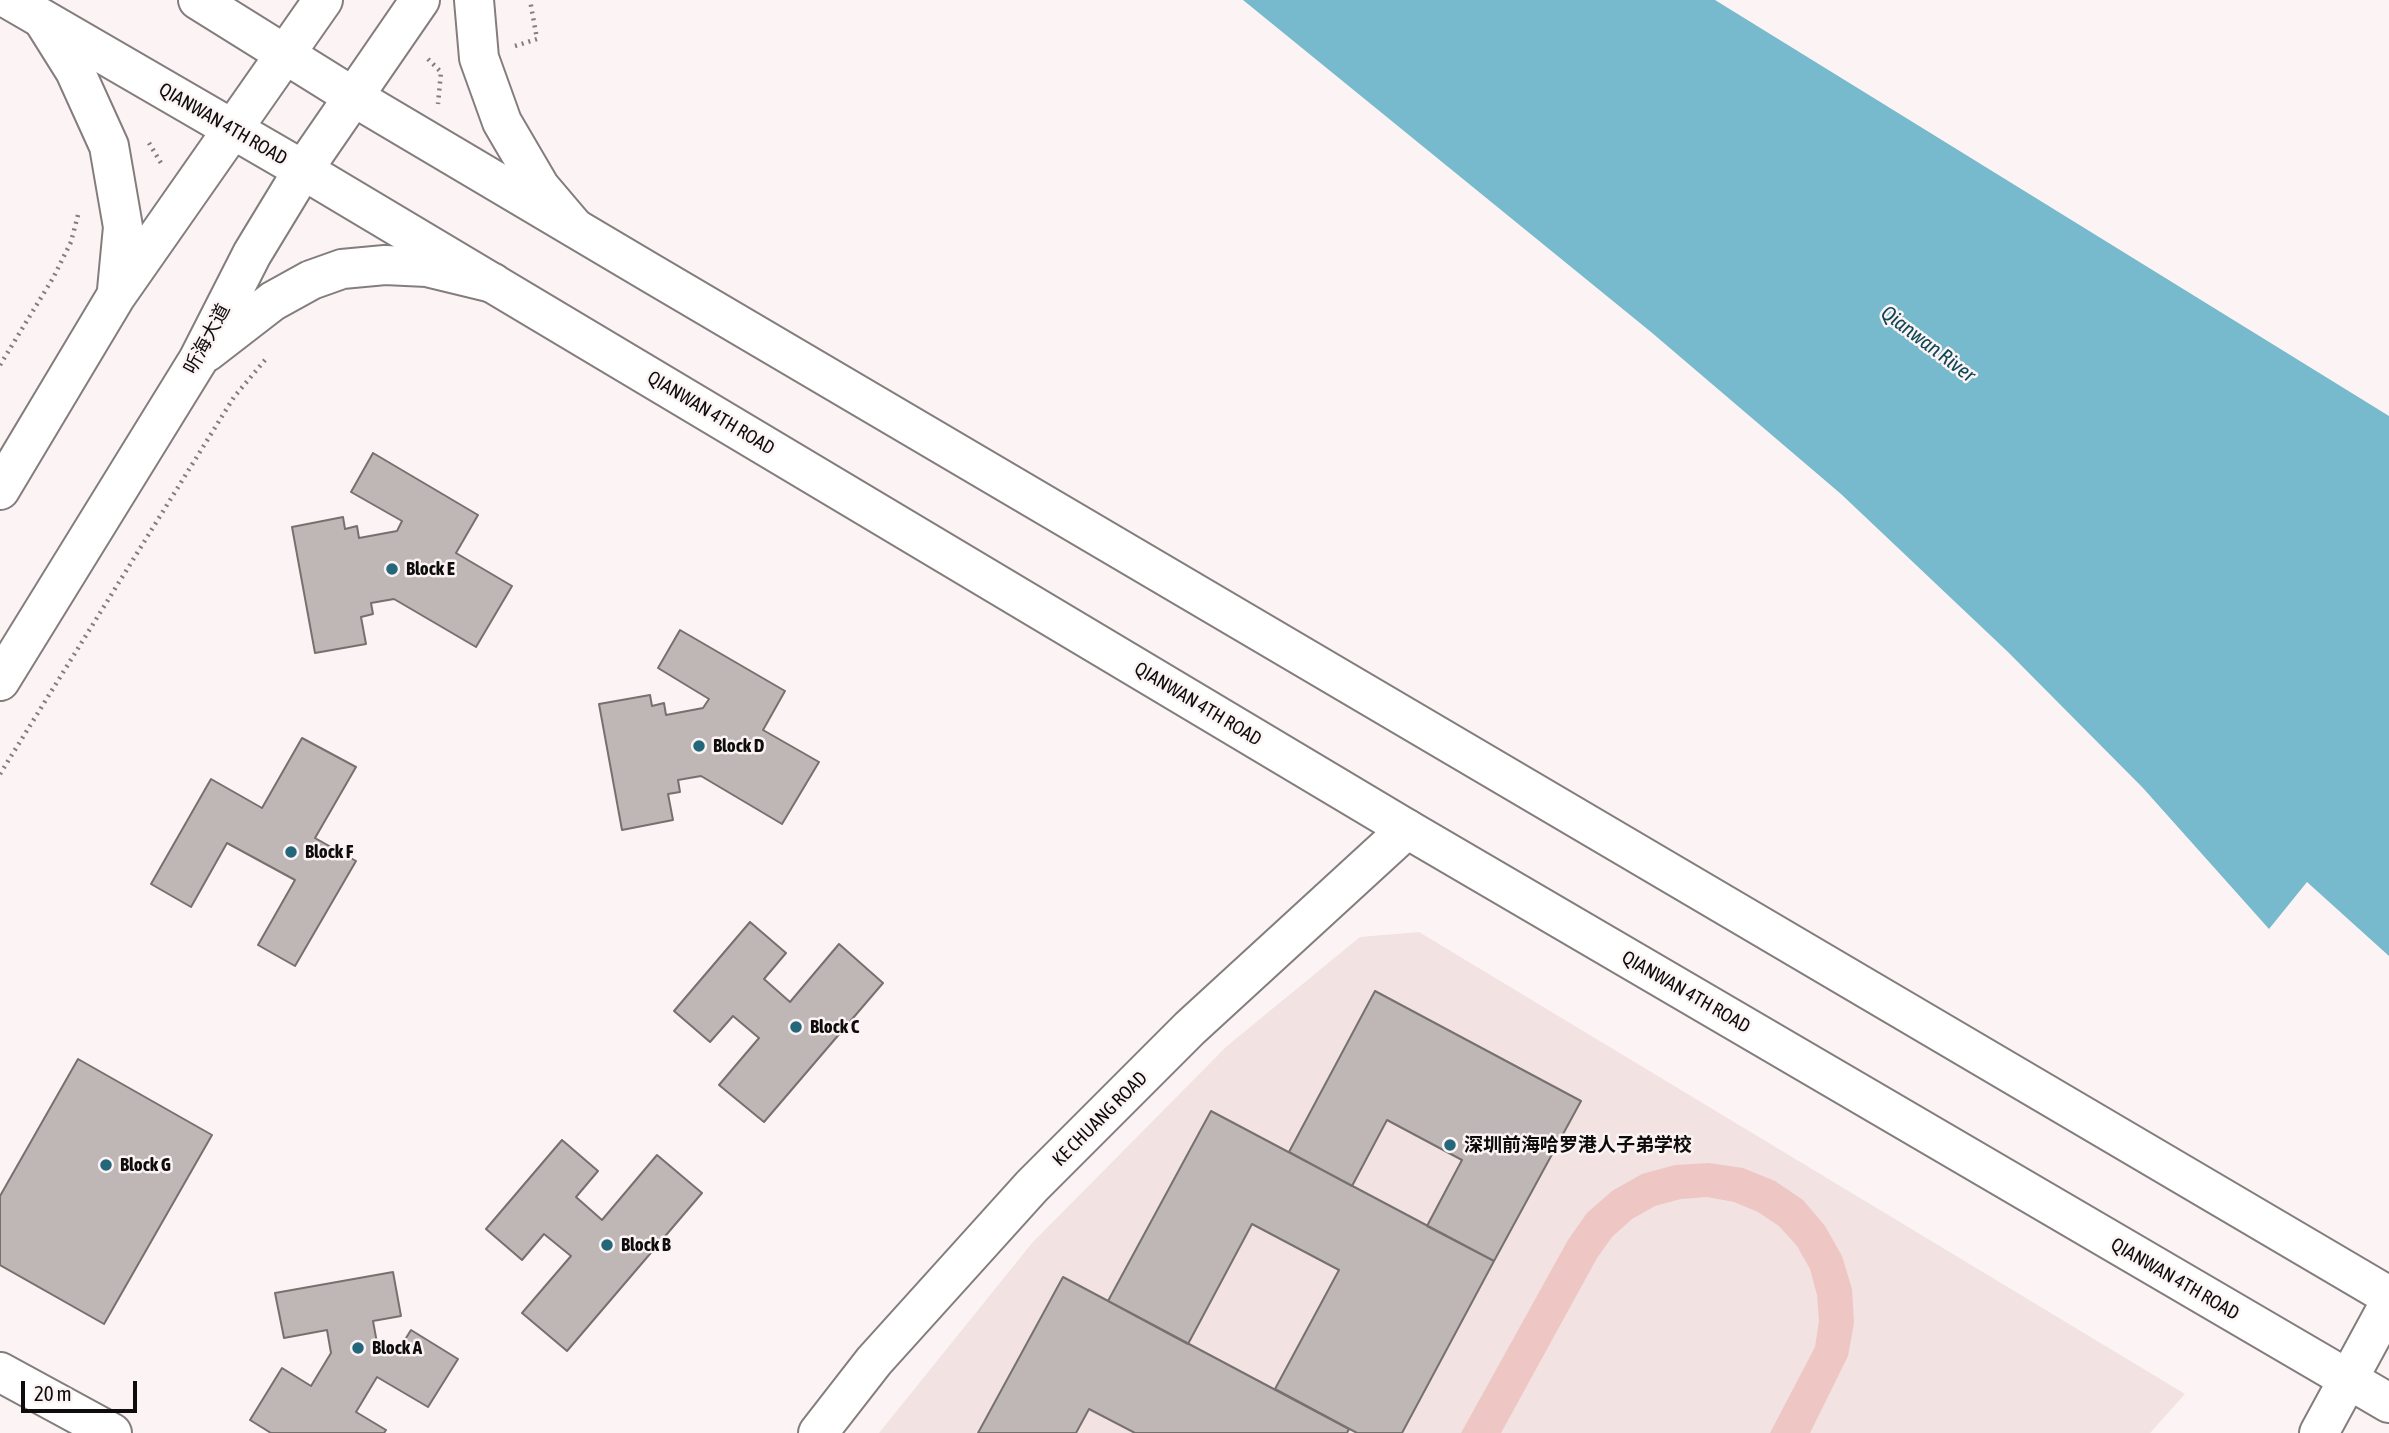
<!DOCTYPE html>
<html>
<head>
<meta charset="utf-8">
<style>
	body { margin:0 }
	#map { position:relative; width:2389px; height:1433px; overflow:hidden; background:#fcf4f4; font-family:"Asap Condensed",sans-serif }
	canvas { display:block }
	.scale { position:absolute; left:21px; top:1381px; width:116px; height:32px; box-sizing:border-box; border:4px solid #0e0c0c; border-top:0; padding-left:9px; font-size:21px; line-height:24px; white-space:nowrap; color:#0e0c0c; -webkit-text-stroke:5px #fcf4f4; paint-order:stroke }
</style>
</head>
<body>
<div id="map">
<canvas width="2389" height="1433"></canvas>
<div class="scale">20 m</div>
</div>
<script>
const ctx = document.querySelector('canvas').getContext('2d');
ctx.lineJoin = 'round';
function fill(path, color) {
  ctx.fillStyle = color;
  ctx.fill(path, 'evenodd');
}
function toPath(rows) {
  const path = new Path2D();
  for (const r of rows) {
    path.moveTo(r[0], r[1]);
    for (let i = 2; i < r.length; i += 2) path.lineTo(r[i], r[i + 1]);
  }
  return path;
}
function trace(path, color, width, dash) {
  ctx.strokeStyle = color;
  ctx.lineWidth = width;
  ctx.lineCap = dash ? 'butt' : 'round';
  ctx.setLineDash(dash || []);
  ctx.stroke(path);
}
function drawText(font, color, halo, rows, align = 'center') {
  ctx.font = font + ' "Asap Condensed","Noto Sans SC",sans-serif';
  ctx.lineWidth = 5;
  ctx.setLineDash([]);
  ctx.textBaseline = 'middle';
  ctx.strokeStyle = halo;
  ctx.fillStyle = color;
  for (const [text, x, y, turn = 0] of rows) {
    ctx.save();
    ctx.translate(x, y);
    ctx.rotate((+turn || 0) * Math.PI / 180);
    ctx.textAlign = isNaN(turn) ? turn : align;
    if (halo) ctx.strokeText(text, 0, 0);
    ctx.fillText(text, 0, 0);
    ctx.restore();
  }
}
fill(toPath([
	[1419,932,2185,1394,2150,1433,879,1433,1032,1243,1227,1046,1360,937]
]), '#f2e2e1');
fill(toPath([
	[1709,1163,1743,1168,1775,1181,1803,1200,1825,1226,1842,1256,1852,1289,1854,1323,1848,1356,1810,1433,1770,1433,1815,1347,1819,1321,1817,1295,1810,1269,1797,1246,1779,1226,1758,1212,1734,1202,1707,1197,1681,1199,1655,1206,1632,1219,1612,1237,1597,1258,1501,1433,1461,1433,1568,1240,1587,1213,1612,1191,1642,1174,1675,1165]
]), '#eec7c5');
fill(toPath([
	[1243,0,1715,0,2389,416,2389,956,2307,882,2269,929,2143,788,2008,652,1841,494,1651,332]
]), '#77b9cd');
const building = toPath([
	[373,453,478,515,456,553,512,586,476,647,394,599,371,603,373,614,361,617,366,644,315,653,292,527,343,517,345,529,357,526,359,538,397,531,402,521,351,492,373,453],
	[680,630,785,691,763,730,819,762,782,824,701,776,678,780,680,792,668,794,673,820,622,830,599,704,650,695,652,706,664,703,666,715,703,708,709,699,658,668,680,630],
	[302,738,356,767,315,838,356,861,295,966,258,945,295,880,227,843,191,907,151,884,211,779,262,808,302,738],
	[750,922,786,953,764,979,790,1002,839,944,883,983,764,1122,719,1085,759,1038,733,1016,710,1042,674,1011,750,922],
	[1375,991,1581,1101,1494,1261,1427,1226,1462,1160,1387,1120,1352,1186,1289,1152,1375,991],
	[78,1059,212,1135,104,1324,0,1265,0,1196,78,1059],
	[1211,1111,1494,1261,1402,1433,1357,1433,1275,1389,1339,1270,1252,1224,1188,1344,1108,1301,1211,1111],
	[562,1140,598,1171,576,1197,602,1220,657,1155,702,1193,567,1351,522,1313,571,1256,544,1234,522,1260,486,1229,562,1140],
	[393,1272,401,1316,373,1321,377,1343,396,1354,411,1330,458,1359,428,1407,377,1377,356,1412,386,1430,384,1433,271,1433,250,1420,282,1368,311,1386,331,1353,327,1330,284,1338,275,1293,393,1272],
	[1063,1277,1349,1429,1347,1433,1135,1433,1089,1409,1076,1433,978,1433,1063,1277]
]);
fill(building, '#beb7b6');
trace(building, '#76706f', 2);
const minor = toPath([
	[0,1372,112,1433],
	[818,1433,874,1361,1032,1186,1190,1028,1407,829]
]);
const tertiary = toPath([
	[10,0,303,170,1407,829,2389,1403],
	[198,0,352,96,649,272,2389,1296],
	[2319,1433,2389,1304]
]);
const secondary = toPath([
	[474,0,479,58,502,122,540,187,574,227],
	[43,20,75,71,109,146,123,227,117,290],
	[207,352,273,301,311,280,342,269,385,265,427,267,493,283],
	[0,490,116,296,323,0],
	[0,681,198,360,252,254,303,170,420,0]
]);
trace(minor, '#847d7d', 42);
trace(tertiary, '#847d7d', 42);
trace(secondary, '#847d7d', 42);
trace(toPath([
	[515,46,537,39,530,0],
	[428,59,441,72,438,104],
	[149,143,161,163],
	[0,365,53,278,71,242,79,211],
	[0,774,234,397,265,360]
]), '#837e7e', 4.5, [2, 5]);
trace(minor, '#fff', 38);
trace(tertiary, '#fff', 38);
trace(secondary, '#fff', 38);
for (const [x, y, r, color] of [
	[392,569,7,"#25677a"],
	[699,746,7,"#25677a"],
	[291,852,7,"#25677a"],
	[796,1027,7,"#25677a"],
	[1450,1145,7,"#25677a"],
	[106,1165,7,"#25677a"],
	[607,1245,7,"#25677a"],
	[358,1348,7,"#25677a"]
]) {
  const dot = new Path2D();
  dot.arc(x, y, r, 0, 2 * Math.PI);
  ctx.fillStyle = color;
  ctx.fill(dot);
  trace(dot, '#fcf4f4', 2.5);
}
drawText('19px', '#0e0c0c', '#fcf4f4', [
	["QIANWAN 4TH ROAD",223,124,30],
	["听海大道",207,339,-62],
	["QIANWAN 4TH ROAD",711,413,31],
	["QIANWAN 4TH ROAD",1198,704,31],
	["QIANWAN 4TH ROAD",1686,992,30],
	["KE CHUANG ROAD",1100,1119,-45],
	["QIANWAN 4TH ROAD",2175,1279,30]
]);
drawText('bold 19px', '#0e0c0c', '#fcf4f4', [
	["Block E",406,569],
	["Block D",713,746],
	["Block F",305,852],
	["Block C",810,1027],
	["深圳前海哈罗港人子弟学校",1464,1145],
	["Block G",120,1165],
	["Block B",621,1245],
	["Block A",372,1348]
], 'left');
drawText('italic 21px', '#0e4857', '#fcf4f4', [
	["Qianwan River",1928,344,37]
]);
</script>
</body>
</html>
